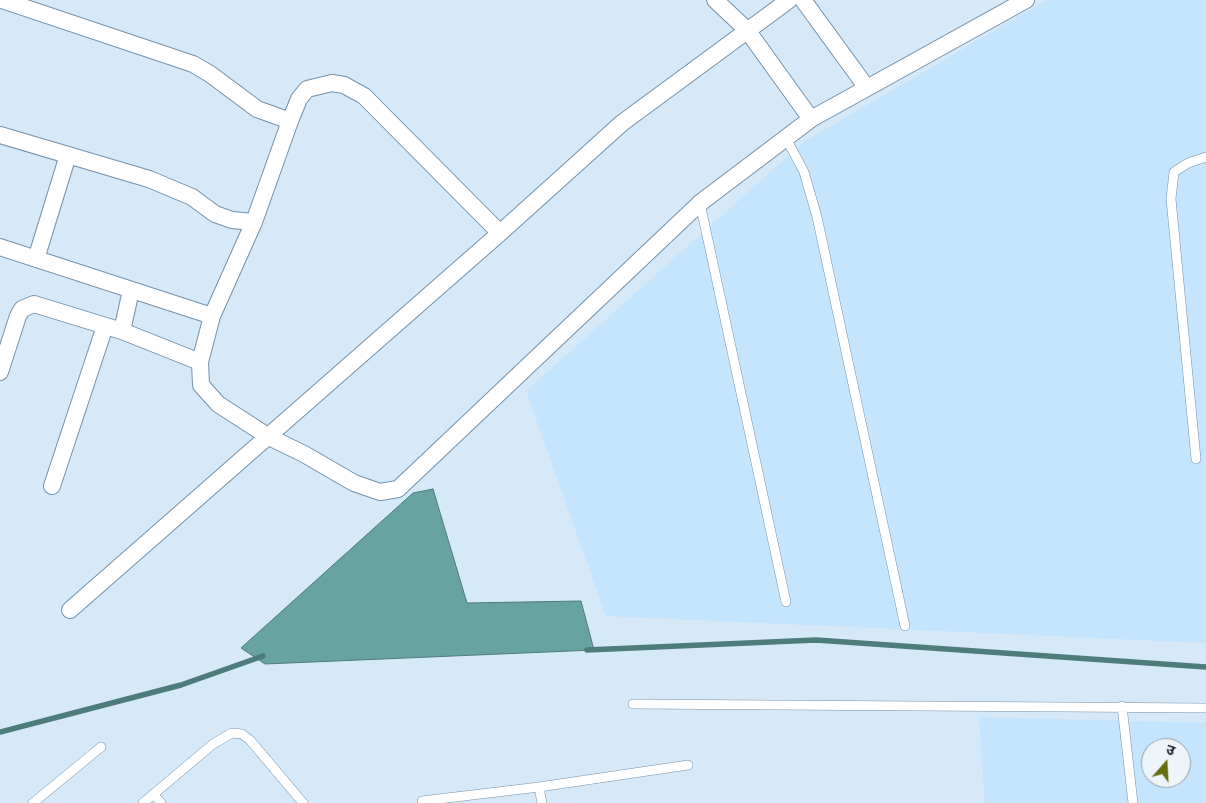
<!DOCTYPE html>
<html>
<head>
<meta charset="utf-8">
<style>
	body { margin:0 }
	#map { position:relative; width:1206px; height:803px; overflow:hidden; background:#d6e9f9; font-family:Arial,"Noto Sans Devanagari",sans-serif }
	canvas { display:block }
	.north { position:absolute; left:1141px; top:738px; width:50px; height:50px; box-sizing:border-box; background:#eef5fa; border:1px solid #969fa6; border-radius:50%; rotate:19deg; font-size:14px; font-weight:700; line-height:20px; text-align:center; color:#131e28 }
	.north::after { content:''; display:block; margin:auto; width:18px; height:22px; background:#686d12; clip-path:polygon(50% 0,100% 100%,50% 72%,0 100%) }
</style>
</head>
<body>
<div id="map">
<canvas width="1206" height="803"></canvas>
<div class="north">उ</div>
</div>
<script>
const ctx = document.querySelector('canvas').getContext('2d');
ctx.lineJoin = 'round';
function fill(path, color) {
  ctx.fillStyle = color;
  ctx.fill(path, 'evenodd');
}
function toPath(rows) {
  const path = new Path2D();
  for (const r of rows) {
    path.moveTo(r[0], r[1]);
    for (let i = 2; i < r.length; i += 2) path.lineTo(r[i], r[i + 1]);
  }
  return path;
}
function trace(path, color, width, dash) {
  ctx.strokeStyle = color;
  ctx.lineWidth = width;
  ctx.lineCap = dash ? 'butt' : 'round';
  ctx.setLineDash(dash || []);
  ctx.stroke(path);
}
fill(toPath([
	[1047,0,1206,0,1206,643,606,616,526,391,805,141],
	[979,717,1206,723,1206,803,985,803],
	[1151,748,1181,748,1181,778,1151,778]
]), '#c5e4fd');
const water = toPath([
	[433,489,467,603,581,601,594,650,265,664,241,648,413,493,433,489]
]);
fill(water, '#67a3a0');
trace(water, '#4e7b7c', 1);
trace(toPath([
	[587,650,816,640,1206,667],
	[0,732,181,685,263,656]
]), '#4e7b7c', 5.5);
const lane = toPath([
	[786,138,804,172,817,217,905,626],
	[700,203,786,602],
	[1196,459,1171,199,1174,172,1188,163,1206,157],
	[633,704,1206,708],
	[1122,706,1133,803],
	[153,794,161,803],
	[422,801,539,787],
	[33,803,101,747],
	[143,803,213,744,232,733,242,734,250,740,303,803],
	[542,803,539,787,688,765]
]);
const street = toPath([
	[2,0,193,64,210,74,257,109,290,121],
	[715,0,747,30,811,119],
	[803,0,867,88],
	[0,135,149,179,192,197,215,214,232,220,254,222],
	[500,233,364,96,344,85,332,83,307,89,299,99,290,121,254,222,212,316,200,362,201,385,218,404,269,437,304,454,354,483,380,492,398,489,700,203,811,119,1026,0],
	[0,247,212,316],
	[36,259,68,155],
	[122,331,131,290],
	[0,372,18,316,22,309,34,304,122,331,200,362],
	[52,486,105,326],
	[70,610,500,233,622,123,789,0]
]);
trace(lane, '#7492aa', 10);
trace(street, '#7492aa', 18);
trace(lane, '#fff', 9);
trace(street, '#fff', 16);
</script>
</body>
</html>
